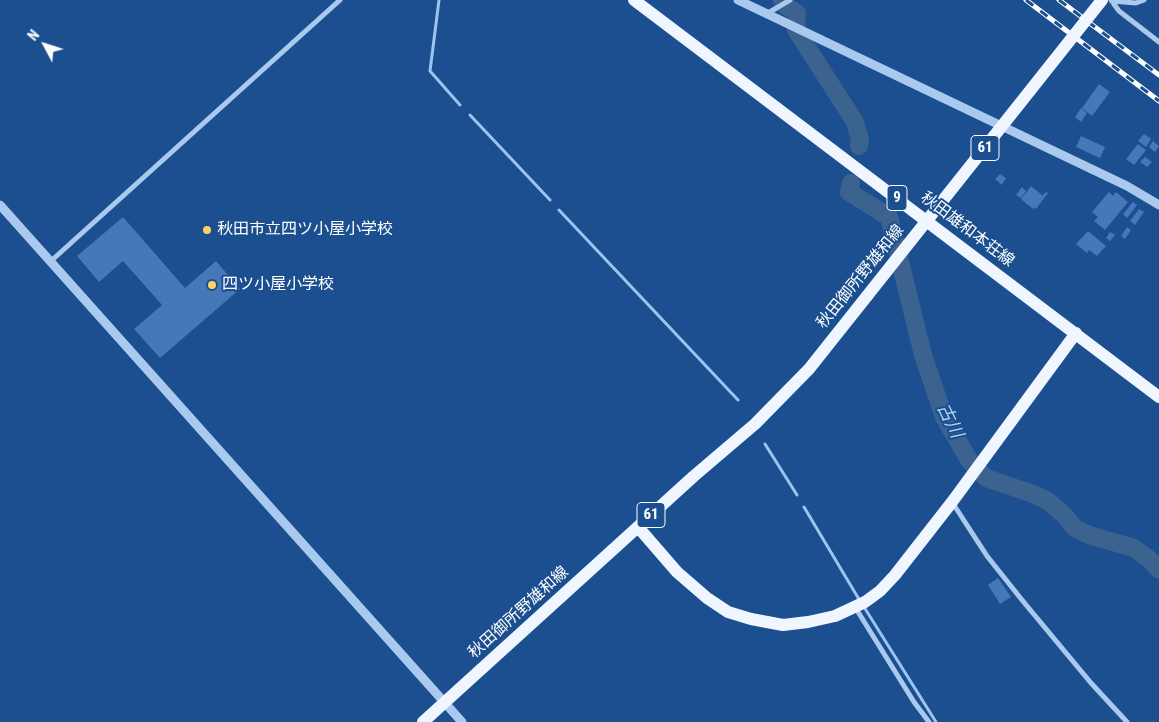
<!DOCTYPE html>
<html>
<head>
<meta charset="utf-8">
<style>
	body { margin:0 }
	#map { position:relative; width:1159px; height:722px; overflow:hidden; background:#1b4f8f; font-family:"Roboto Condensed",sans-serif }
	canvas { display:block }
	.north { position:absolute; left:20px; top:20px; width:50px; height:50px; -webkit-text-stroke:4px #1b4f8f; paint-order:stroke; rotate:310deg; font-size:14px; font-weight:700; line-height:20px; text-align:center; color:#fff }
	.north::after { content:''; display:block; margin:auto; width:18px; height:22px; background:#fff; clip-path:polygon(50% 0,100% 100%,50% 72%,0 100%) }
</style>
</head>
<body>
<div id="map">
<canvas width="1159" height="722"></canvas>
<div class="north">N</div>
</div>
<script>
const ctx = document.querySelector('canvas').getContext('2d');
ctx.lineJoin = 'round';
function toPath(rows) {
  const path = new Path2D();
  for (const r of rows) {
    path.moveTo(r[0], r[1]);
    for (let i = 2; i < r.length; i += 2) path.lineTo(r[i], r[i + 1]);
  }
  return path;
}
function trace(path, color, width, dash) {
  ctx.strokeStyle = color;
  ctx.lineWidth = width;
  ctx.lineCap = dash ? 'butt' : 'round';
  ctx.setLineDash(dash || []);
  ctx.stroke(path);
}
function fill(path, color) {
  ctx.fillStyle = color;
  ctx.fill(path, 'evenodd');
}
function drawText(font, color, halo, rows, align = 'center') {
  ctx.font = font + ' "Roboto Condensed","Noto Sans JP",sans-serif';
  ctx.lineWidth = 4;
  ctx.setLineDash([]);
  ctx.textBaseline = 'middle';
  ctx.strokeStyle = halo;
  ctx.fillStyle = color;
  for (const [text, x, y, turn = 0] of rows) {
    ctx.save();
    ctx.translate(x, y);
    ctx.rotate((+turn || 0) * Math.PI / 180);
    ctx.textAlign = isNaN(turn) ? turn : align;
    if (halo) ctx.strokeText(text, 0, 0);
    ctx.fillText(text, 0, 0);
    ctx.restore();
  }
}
trace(toPath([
	[439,0,430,71,460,105],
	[470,115,550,200],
	[559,210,738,400],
	[765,444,797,495],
	[804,507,860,601],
	[864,607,936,722]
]), '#9cc4f0', 3);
trace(toPath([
	[782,0,786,6,797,13,796,30,855,122,860,140,859,146],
	[851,183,849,192,889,217,923,355,944,417,969,460,986,478,1033,494,1048,501,1064,515,1075,528,1089,535,1134,548,1149,559,1159,570]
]), '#3c6290', 18);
fill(toPath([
	[1099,84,1110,92,1092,116,1082,108],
	[1081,108,1087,113,1081,122,1075,117],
	[1144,134,1151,139,1146,147,1138,141],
	[1081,136,1105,147,1100,158,1076,147],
	[1153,141,1159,146,1155,152,1149,147],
	[1138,144,1146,150,1134,165,1126,159],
	[1145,157,1152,162,1147,167,1140,162],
	[1000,174,1006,178,1002,185,995,179],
	[1031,186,1042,195,1042,196,1046,192,1048,193,1036,209,1034,207,1033,209,1021,199],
	[1022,187,1026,191,1021,198,1016,195],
	[1109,192,1113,196,1116,192,1128,202,1105,230,1094,221,1098,217,1092,212],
	[1133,202,1137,205,1127,218,1123,214],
	[1139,209,1144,212,1135,225,1130,221],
	[123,217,185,288,216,261,240,289,160,358,134,329,162,305,123,261,99,282,77,256],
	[1127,227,1131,230,1125,239,1121,236],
	[1088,231,1106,246,1097,256,1089,250,1087,253,1076,244],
	[1110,232,1115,235,1110,241,1106,238],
	[998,578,1011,597,1000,604,988,585]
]), '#4478b7');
trace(toPath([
	[1111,0,1119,11,1159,42],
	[1112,1,1136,3,1144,0],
	[768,13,790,0],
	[51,261,340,0],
	[952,502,987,556,1022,600,1091,683,1127,722],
	[855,607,914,702,929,722]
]), '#a9c9ee', 5);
trace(toPath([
	[738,0,1127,186,1159,205],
	[0,205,462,722]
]), '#a9c9ee', 9);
trace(toPath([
	[634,0,1159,397],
	[638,527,677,572,707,598,728,612,751,619,783,625,808,622,835,616,865,602,880,591,895,575,952,502,1076,333],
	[423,722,694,476,755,424,809,369,867,296]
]), '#f0f6ff', 12);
const rail = toPath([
	[1026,0,1159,101],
	[1059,0,1159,75]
]);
trace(rail, '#fff', 5);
trace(rail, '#1b4f8f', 3, [9]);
trace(toPath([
	[867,296,1102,0]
]), '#f0f6ff', 12);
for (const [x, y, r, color] of [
	[207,230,5,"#ffd166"],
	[212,285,5,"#ffd166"]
]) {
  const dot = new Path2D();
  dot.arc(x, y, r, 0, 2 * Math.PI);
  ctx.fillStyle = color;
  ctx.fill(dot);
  trace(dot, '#1b4f8f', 2);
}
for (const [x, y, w] of [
	[985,148,28],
	[897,198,20],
	[651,515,28]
]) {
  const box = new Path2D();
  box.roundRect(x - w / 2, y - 12.5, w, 25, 4);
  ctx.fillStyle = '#1b4f8f';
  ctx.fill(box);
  trace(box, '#fff', 1);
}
drawText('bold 15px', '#fff', null, [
	["61",985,148],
	["9",897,198],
	["61",651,515]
]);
drawText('16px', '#fff', '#1b4f8f', [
	["秋田市立四ツ小屋小学校",217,230],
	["四ツ小屋小学校",222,285]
], 'left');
drawText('16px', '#fff', '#1b4f8f', [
	["秋田雄和本荘線",967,230,37],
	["秋田御所野雄和線",861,277,-51],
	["秋田御所野雄和線",519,613,-42]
]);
drawText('italic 18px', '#b5d3f5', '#1b4f8f', [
	["古川",949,421,64]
]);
</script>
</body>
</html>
